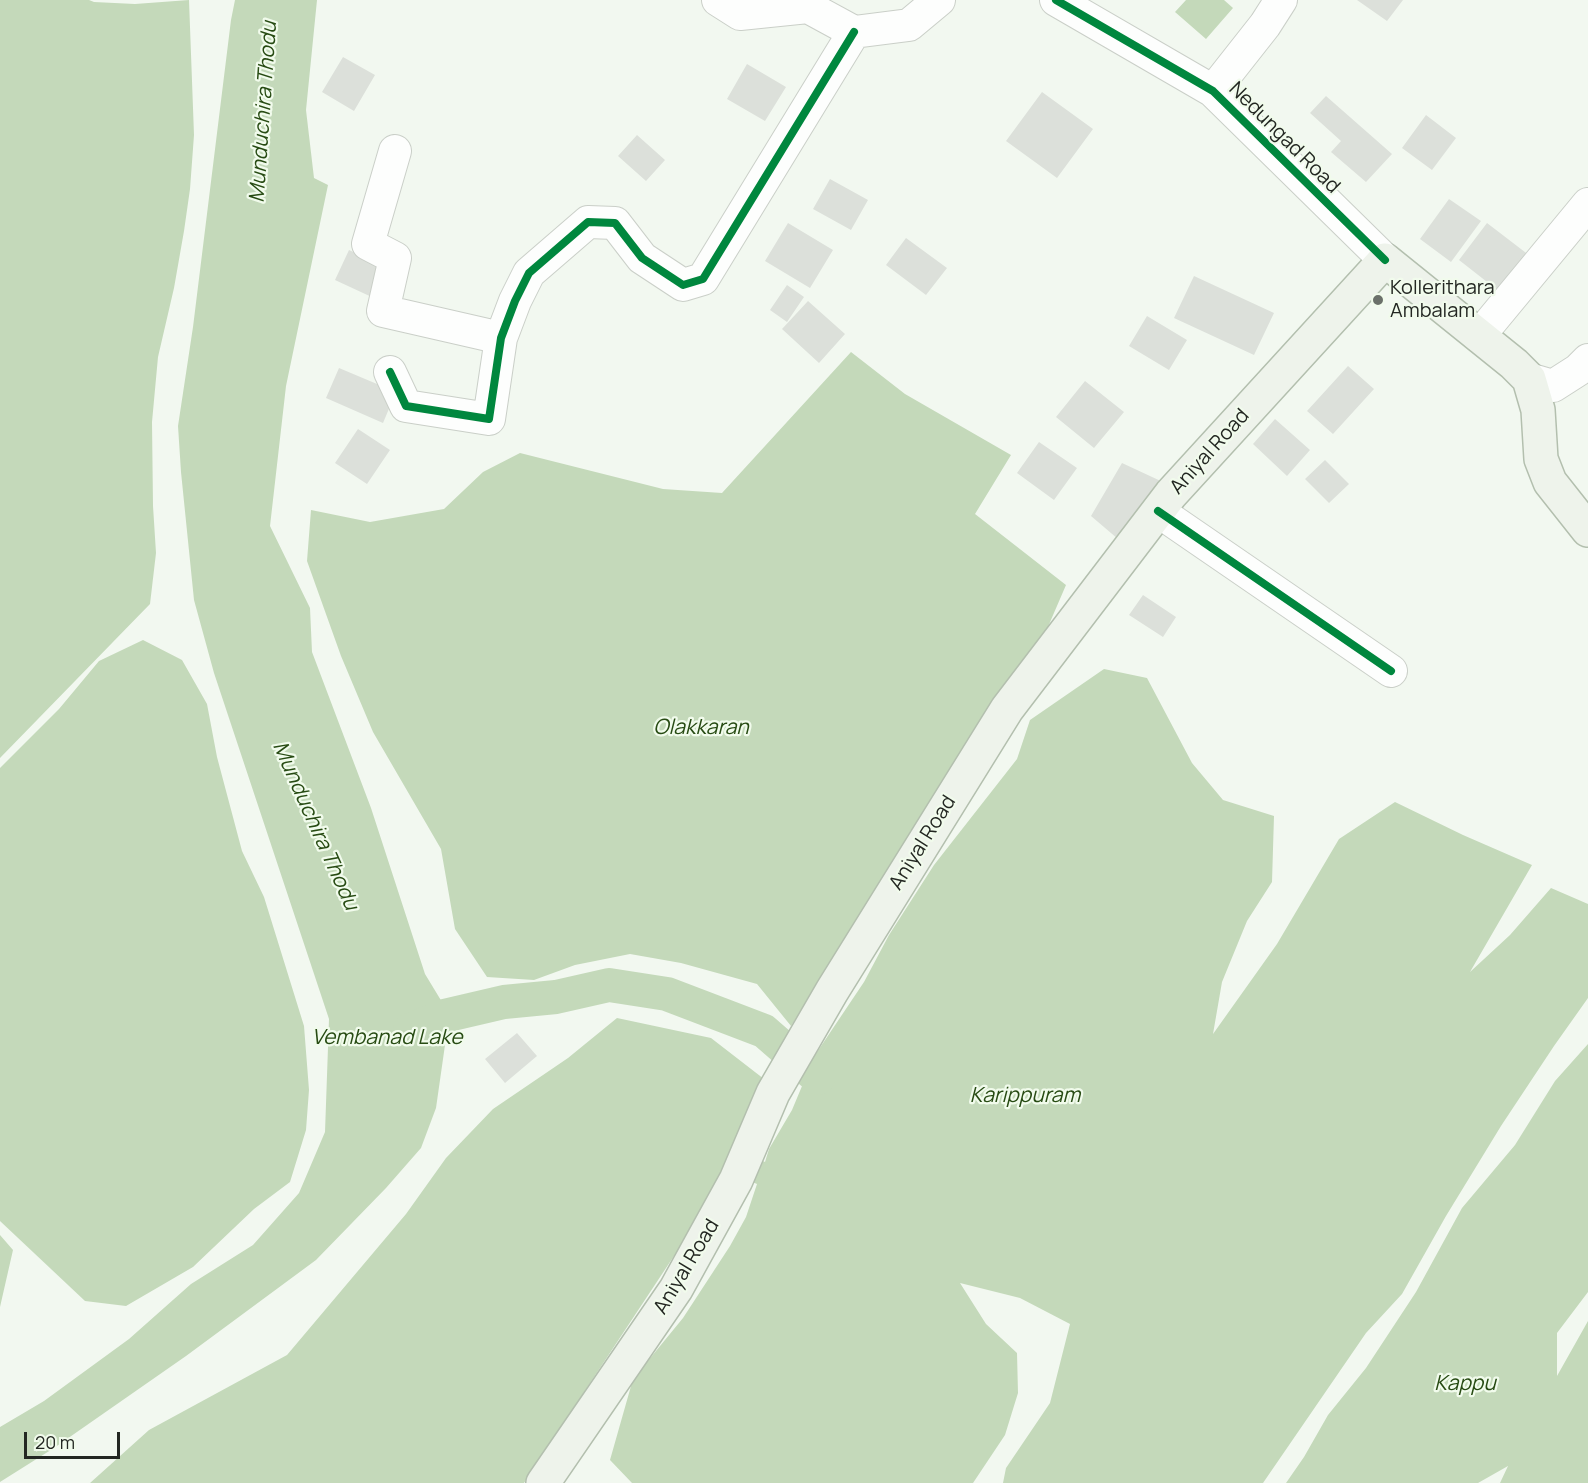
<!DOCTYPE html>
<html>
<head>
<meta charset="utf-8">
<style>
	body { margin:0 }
	#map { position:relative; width:1588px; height:1483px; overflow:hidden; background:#f2f8f0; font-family:Manrope,sans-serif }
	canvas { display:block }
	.scale { position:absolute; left:24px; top:1432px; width:96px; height:27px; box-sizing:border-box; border:3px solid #232722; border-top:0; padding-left:8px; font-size:18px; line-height:21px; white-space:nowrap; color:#232722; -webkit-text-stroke:4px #f1fbec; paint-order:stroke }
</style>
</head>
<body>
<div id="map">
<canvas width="1588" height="1483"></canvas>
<div class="scale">20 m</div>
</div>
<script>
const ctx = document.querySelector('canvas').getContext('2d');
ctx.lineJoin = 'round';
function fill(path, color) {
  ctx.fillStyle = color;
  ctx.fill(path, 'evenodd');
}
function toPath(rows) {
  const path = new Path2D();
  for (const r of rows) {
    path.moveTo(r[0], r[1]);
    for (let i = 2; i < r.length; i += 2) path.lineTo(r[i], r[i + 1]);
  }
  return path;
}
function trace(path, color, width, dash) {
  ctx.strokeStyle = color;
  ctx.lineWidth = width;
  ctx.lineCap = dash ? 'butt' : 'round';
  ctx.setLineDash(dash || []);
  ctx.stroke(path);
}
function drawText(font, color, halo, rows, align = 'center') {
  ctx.font = font + ' Manrope,sans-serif';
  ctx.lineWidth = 4.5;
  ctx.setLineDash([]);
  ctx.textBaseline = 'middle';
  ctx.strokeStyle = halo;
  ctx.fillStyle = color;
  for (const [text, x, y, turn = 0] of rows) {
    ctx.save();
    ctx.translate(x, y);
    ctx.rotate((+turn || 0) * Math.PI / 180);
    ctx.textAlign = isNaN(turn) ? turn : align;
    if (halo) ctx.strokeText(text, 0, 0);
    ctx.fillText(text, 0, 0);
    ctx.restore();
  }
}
fill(toPath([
	[0,0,89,0,94,2,135,4,189,0,194,135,190,189,184,231,174,288,158,357,152,422,153,506,156,553,150,604,0,758],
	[235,0,317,0,306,110,314,178,328,185,286,386,270,526,310,608,312,652,371,808,425,974,442,1002,447,1031,436,1108,421,1148,386,1188,316,1260,186,1356,54,1448,0,1482,0,1427,44,1401,129,1339,191,1284,253,1245,299,1193,325,1132,329,1019,214,673,194,600,181,472,178,426,193,327,231,20],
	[1186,0,1224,0,1233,8,1206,39,1175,12],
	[851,352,905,394,1011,455,975,514,1066,585,1032,664,791,1026,757,984,681,963,630,954,575,965,534,980,487,977,455,929,441,849,373,732,341,656,307,561,311,510,370,522,444,509,483,472,520,453,663,489,722,493],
	[143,640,182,660,207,704,217,757,242,851,264,897,304,1026,309,1090,306,1130,290,1182,254,1209,193,1267,126,1306,85,1301,0,1221,0,768,59,709,99,661],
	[1104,669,1147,678,1192,763,1223,800,1274,816,1272,882,1247,921,1222,982,1213,1034,1277,944,1339,839,1395,802,1463,835,1532,865,1470,972,1510,935,1551,888,1588,904,1588,998,1554,1046,1501,1126,1446,1216,1402,1294,1366,1333,1263,1483,1003,1483,1006,1468,1050,1403,1070,1324,1020,1298,960,1283,986,1324,1017,1353,1018,1393,1005,1435,973,1483,632,1483,610,1460,633,1379,683,1318,730,1246,746,1217,757,1184,723,1170,701,1215,524,1483,90,1483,149,1430,287,1355,406,1214,446,1158,493,1109,568,1058,617,1018,711,1038,764,1079,733,1147,765,1162,769,1149,792,1110,815,1055,864,982,889,935,934,865,1017,759,1030,720],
	[1588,1044,1588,1292,1557,1333,1557,1376,1588,1321,1588,1483,1500,1483,1508,1466,1478,1483,1286,1483,1304,1457,1328,1415,1366,1368,1416,1292,1462,1208,1515,1145,1555,1081],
	[0,1235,13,1250,0,1307]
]), '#c4d9ba');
trace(toPath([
	[410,1030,444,1016,504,1002,556,997,609,985,667,994,764,1031,818,1078]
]), '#c4d9ba', 34);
fill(toPath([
	[1357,0,1403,0,1387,21],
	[343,57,375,75,354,111,322,92],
	[747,64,786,87,765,121,727,99],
	[1042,92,1093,129,1057,178,1006,141],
	[1326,96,1392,154,1366,182,1331,152,1341,141,1310,113],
	[1426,115,1456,138,1432,170,1402,148],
	[637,135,665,160,646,181,618,156],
	[830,179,868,200,851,230,813,209],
	[1449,199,1481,221,1451,262,1420,239],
	[788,223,833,250,810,288,765,261],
	[1487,223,1534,259,1505,296,1459,260],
	[906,238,947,268,926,295,886,265],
	[349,250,390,269,376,299,335,280],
	[1194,276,1274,313,1254,355,1174,318],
	[787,285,804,297,787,322,770,310],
	[808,301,845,334,819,363,782,329],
	[1147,316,1187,340,1169,370,1129,346],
	[1348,366,1374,389,1333,434,1307,411],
	[339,368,396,392,383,423,326,398],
	[1085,381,1124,412,1094,448,1056,417],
	[1275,419,1310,450,1287,476,1253,444],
	[358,429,390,450,367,484,335,463],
	[1039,442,1077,468,1054,500,1017,473],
	[1325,460,1349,484,1329,503,1305,479],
	[1122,463,1165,483,1118,539,1091,516],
	[1143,595,1176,617,1163,637,1129,615],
	[517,1033,537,1056,505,1083,485,1059]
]), '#dce0da');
const minor = toPath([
	[718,0,740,14,808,7,854,32,909,25,939,0],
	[1056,0,1213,91,1385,260],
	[1213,91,1265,25,1281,0],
	[395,151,368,244,395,258,383,311,501,338],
	[1479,336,1588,204],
	[390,372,406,406,489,419,501,338,515,301,529,273,588,222,615,223,642,258,683,285,703,279,854,32],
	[1529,379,1553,386,1578,370,1588,360],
	[1158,511,1391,671]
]);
const major = toPath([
	[543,1483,676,1289,736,1180,773,1093,832,991,1007,709,1171,494,1385,260,1514,364,1529,379,1538,410,1541,459,1550,482,1588,530]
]);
trace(minor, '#cacfc8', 34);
trace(major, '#b3bfae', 36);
trace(minor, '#fdfefd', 32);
trace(major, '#eef3eb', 33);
trace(toPath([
	[1056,0,1213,91,1385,260],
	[390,372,406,406,489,419,501,338,515,301,529,273,588,222,615,223,642,258,683,285,703,279,854,32],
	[1158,511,1391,671]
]), '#00873e', 8);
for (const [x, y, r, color] of [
	[1378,300,6,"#6b706a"]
]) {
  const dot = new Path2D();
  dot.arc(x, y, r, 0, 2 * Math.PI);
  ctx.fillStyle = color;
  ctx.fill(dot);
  trace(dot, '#f1fbec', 2);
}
drawText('20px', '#232722', '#f1fbec', [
	["Nedungad Road",1284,138,45],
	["Aniyal Road",1210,452,-48],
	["Aniyal Road",923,843,-58],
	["Aniyal Road",687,1267,-59]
]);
drawText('20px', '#232722', '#f1fbec', [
	["Kollerithara",1390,288],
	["Ambalam",1390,311]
], 'left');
drawText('italic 21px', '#274b13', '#f1fbec', [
	["Munduchira Thodu",264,112,-86],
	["Olakkaran",701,728],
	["Munduchira Thodu",315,826,66],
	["Vembanad Lake",387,1038],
	["Karippuram",1025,1096],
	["Kappu",1465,1384]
]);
</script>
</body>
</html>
